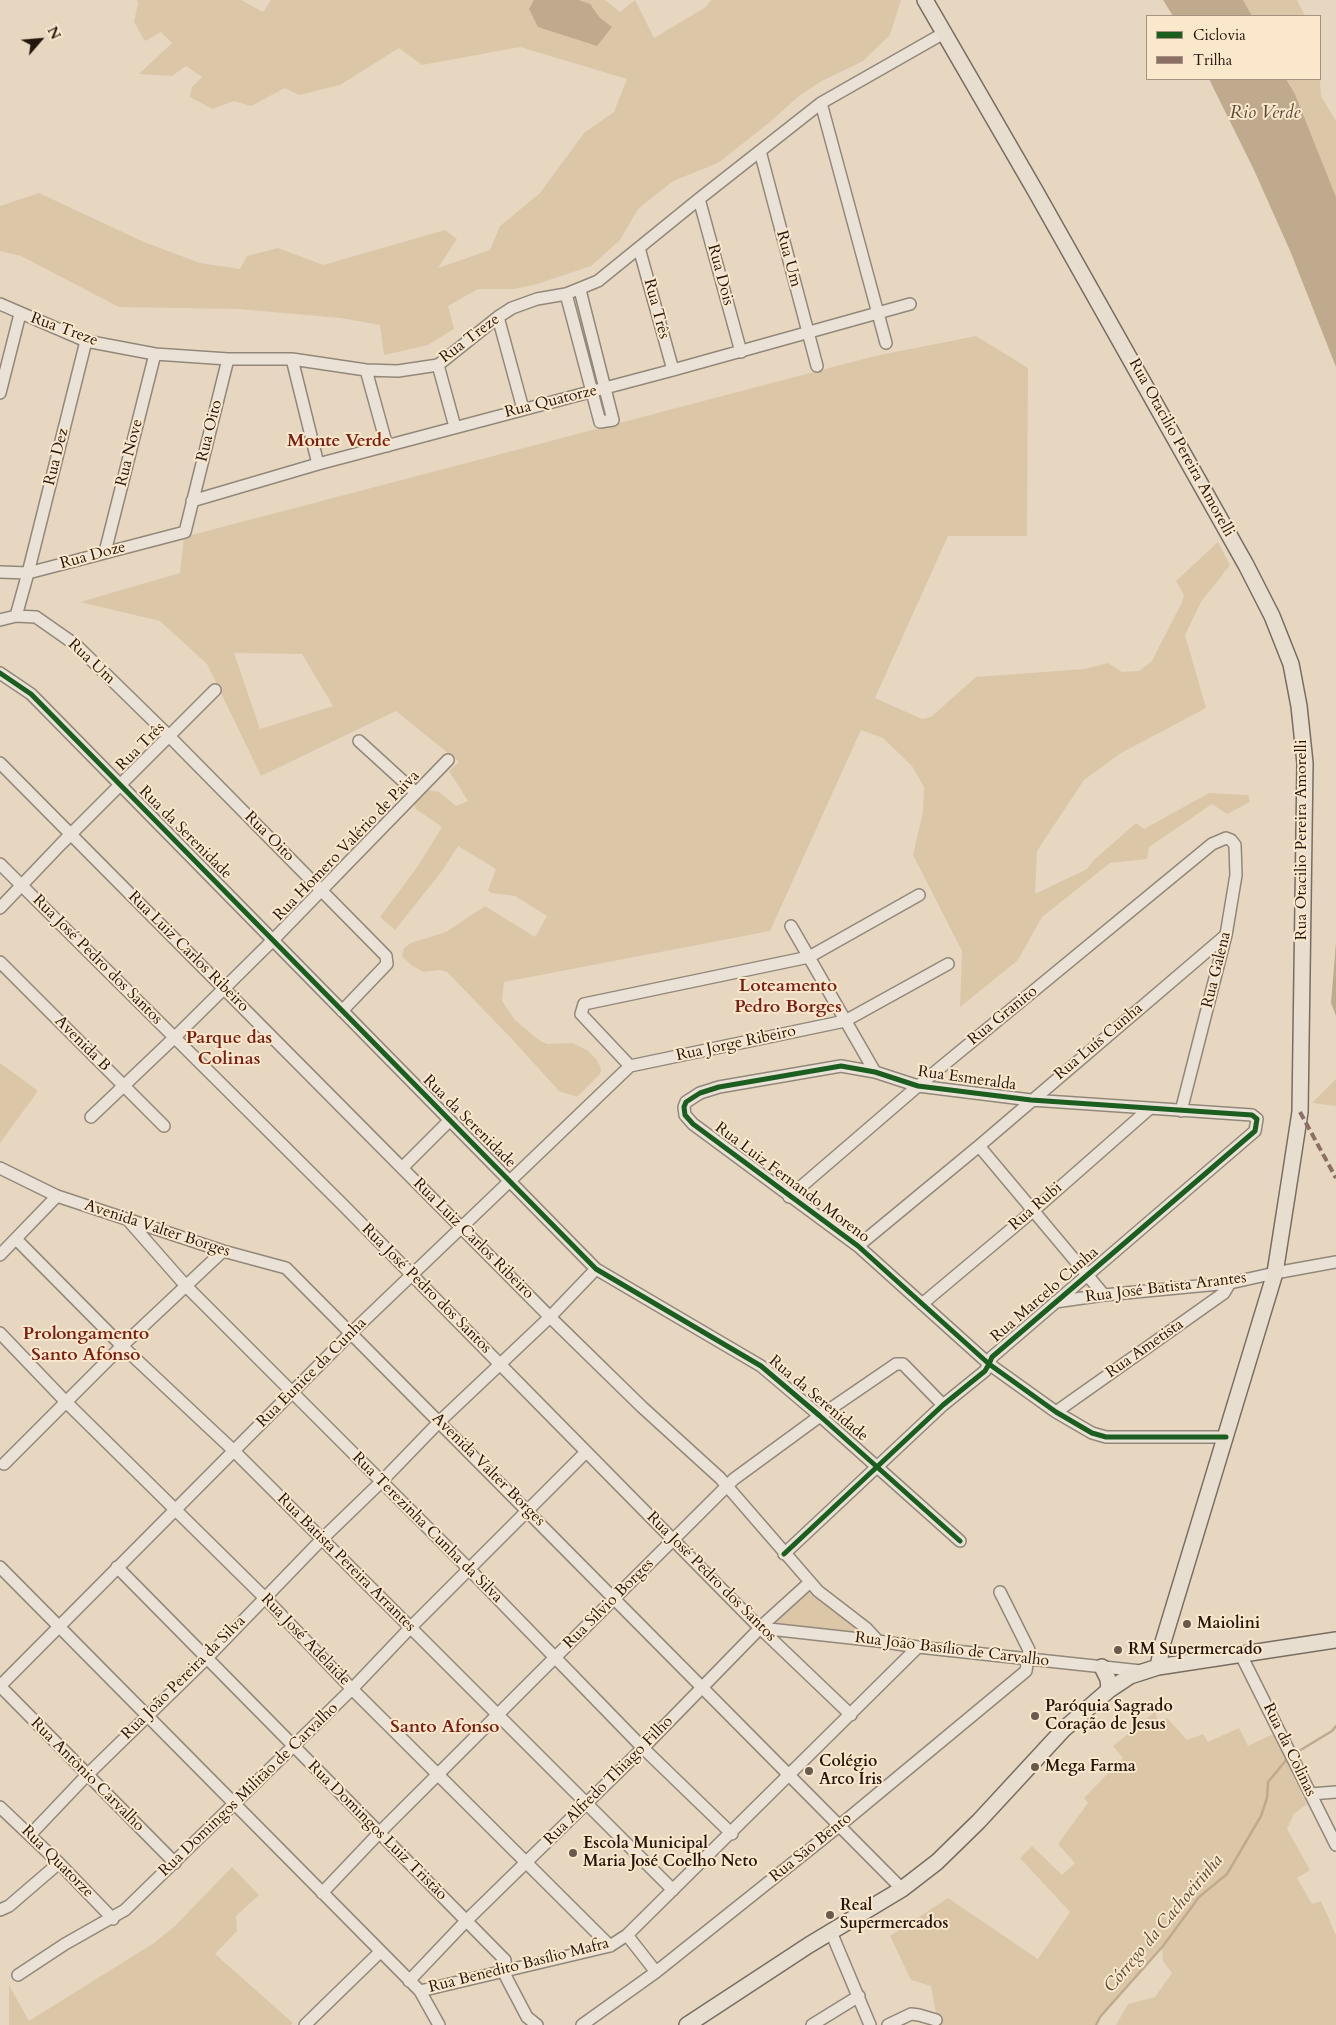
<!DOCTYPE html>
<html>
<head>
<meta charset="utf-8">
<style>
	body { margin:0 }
	#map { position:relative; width:1336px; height:2025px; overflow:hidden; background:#e7d7c0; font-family:Cardo,serif }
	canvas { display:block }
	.legend { position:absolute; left:1146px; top:15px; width:175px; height:65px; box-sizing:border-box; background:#fae7cc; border:1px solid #a49380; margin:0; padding:6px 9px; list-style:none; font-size:15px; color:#23160d }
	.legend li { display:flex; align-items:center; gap:10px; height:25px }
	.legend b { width:25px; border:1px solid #a49380 }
	.north { position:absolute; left:15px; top:15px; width:50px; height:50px; -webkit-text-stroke:4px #fae7cc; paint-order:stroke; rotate:63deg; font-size:14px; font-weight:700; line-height:20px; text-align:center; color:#23160d }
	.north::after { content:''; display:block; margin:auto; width:18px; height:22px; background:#23160d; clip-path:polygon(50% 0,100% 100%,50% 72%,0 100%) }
</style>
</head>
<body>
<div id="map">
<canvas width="1336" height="2025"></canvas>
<ul class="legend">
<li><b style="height:6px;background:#1b5e20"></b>Ciclovia</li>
<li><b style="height:6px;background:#8d6e63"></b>Trilha</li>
</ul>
<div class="north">N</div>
</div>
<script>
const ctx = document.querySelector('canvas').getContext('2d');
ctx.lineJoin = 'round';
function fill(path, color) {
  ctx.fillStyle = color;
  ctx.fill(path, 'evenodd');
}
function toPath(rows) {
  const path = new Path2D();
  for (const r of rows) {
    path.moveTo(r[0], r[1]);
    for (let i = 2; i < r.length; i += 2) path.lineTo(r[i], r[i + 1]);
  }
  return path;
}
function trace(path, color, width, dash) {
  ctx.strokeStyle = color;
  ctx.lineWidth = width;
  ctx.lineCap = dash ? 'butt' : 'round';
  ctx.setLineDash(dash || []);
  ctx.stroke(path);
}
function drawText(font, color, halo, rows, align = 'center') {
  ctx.font = font + ' Cardo,serif';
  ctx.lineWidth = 4;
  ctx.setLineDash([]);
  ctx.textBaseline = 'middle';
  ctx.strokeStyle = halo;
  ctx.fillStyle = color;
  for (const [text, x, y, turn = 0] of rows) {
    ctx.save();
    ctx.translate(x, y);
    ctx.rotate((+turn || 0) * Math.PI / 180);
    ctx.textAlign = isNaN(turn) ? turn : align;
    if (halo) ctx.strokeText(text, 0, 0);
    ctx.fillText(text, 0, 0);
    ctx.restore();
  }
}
fill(toPath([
	[137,0,241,0,263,12,271,0,605,0,620,12,635,0,654,38,706,7,711,0,901,0,890,35,863,61,820,82,799,96,770,122,718,163,673,181,638,209,620,240,591,266,537,284,515,289,478,289,448,306,454,329,428,345,384,355,380,325,341,318,238,309,119,307,21,256,0,251,0,206,39,193,144,242,200,263,240,269,247,256,278,248,323,265,445,230,457,239,438,268,490,250,500,226,540,193,584,133,614,112,627,79,520,47,422,65,399,48,340,85,299,95,285,88,251,106,234,101,212,109,190,97,192,87,202,77,186,66,172,76,139,74,172,43,161,32,145,41,134,22,138,3],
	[1243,0,1297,0,1305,16,1252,16],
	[1286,79,1320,79,1321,96,1336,121,1336,197,1295,94],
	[976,336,1028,368,1027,536,948,536,875,698,922,719,931,717,976,677,1084,669,1108,663,1122,672,1139,671,1152,661,1181,604,1184,595,1176,581,1218,542,1230,565,1201,602,1185,635,1206,708,1121,753,1084,780,1037,851,1035,894,1087,869,1094,860,1136,823,1144,829,1209,793,1248,795,1250,802,1227,814,1212,804,1149,847,1147,859,1110,863,1042,917,1018,960,960,1007,962,951,913,855,923,812,924,787,912,766,883,738,861,730,770,931,504,982,502,1001,515,1020,539,1040,547,1044,573,1043,588,1051,597,1060,601,1069,600,1074,577,1097,559,1091,510,1037,447,972,440,970,423,972,411,965,402,956,404,948,411,943,446,932,485,906,535,937,547,916,515,896,491,893,488,890,496,869,458,846,442,871,395,930,380,917,418,866,442,827,416,809,414,804,427,790,439,792,456,806,468,801,449,771,459,762,396,711,261,776,207,664,160,621,80,602,180,573,184,537,875,356],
	[234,653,302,654,333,706,260,729],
	[0,1063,38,1091,0,1143],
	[1336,1079,1336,1106,1312,1103],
	[807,1591,864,1634,774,1624],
	[1155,1712,1158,1721,1167,1718,1187,1740,1203,1734,1208,1742,1239,1728,1248,1746,1273,1734,1307,1804,1294,1814,1287,1829,1310,1870,1297,1878,1312,1904,1321,1901,1336,1935,1336,2025,1116,2025,1128,2004,1155,1997,1172,1973,1163,1961,1162,1946,1100,2017,1096,2025,938,2025,931,1986,911,1980,890,1936,948,1898,1038,1959,1070,1912,1020,1858,1032,1846,1062,1875,1075,1863,1058,1844,1088,1803,1084,1798,1123,1758,1113,1746],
	[232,1867,259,1895,236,1916,237,1931,215,1954,293,2023,291,2025,9,2025,9,1985,29,2021,154,1943,175,1926]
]), '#dcc6a8');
fill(toPath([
	[534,0,579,0,590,4,600,18,612,27,597,46,538,27,529,9],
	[1163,0,1243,0,1252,16,1173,16],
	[1209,79,1286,79,1295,94,1336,197,1336,367,1291,253,1254,170],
	[1336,942,1336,1016,1331,1003]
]), '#c0aa8e');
trace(toPath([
	[1299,1751,1332,1731,1336,1726],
	[1096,2025,1100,2017,1163,1946,1199,1897,1227,1874,1261,1816,1267,1798,1268,1782,1287,1759]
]), '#c0aa8e', 2.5);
const minor = toPath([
	[821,103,886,343],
	[760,151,817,366],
	[699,199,741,352],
	[639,248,673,370],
	[566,294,600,422,613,420,580,290],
	[0,304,86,341,155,354,228,359,292,359,366,370,398,371,438,365,498,317,512,308,537,299,566,294,598,281,699,199,821,103,944,33],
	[498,317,523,409],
	[292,359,318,464],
	[438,365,455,427],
	[366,370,387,446],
	[0,393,20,314],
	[192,501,318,464,673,370,910,304],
	[105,552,155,354],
	[0,572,28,573,185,532,228,359],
	[16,616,28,573,86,341],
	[0,620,16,616,36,617,76,645,169,736,386,956,387,964,342,1011],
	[0,673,31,694,596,1269,761,1366,820,1416,960,1541],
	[359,741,416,793],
	[0,763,550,1317,642,1407,720,1478,818,1591,866,1628,878,1641],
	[0,864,343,1205,760,1628,851,1715],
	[0,908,61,844,215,690],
	[791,926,875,1072],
	[0,962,164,1126],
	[630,1066,581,1014,584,1004,809,957,919,895],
	[630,1066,845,1021,948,964],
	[91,1117,175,1037,273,940,448,760],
	[979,1146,1104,1295],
	[0,1168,57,1196,223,1251,286,1268,902,1889],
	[402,1168,449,1121],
	[789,1197,918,1086,1212,844,1226,838,1231,840,1235,845,1236,875,1226,935,1181,1111],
	[128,1220,186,1286,470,1570,643,1748,732,1834],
	[16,1239,122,1346,233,1450,673,1890],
	[858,1246,979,1146,1226,935],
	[0,1255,57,1196],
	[1055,1302,1104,1295,1230,1283,1275,1273,1336,1262],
	[922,1304,1033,1211,1149,1109],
	[0,1333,66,1402,265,1598,352,1689,610,1946],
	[1056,1412,1224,1293,1230,1283],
	[4,1464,122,1346,223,1251],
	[784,1554,943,1405,985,1371,989,1364,992,1357,1255,1131,1257,1119,1252,1115,1031,1100,918,1086,875,1072,841,1066,719,1087,700,1093,686,1102,684,1107,685,1115,693,1124,858,1246,989,1364,1056,1412,1092,1433,1106,1437,1226,1437],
	[0,1567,420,1991,439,2025],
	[117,1567,505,1960,506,1977,527,2017,537,2025],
	[760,1628,878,1641,918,1647,1141,1671],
	[1241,1655,1336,1845],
	[0,1686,351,1333,630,1066],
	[0,1686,175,1863],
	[1311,1794,1336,1792],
	[0,1807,59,1863,113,1919],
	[30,1835,87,1775,206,1659,322,1539,381,1482,440,1421,550,1317,596,1269],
	[322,1893,380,1832,734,1479,820,1416,896,1364,903,1364,943,1405],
	[0,1910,9,1906,59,1863],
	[831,1932,870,2025],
	[627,1935,656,1972],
	[18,1975,65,1944,125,1910,352,1689,410,1628,586,1452],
	[409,1981,466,1921,643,1748,766,1622,809,1583],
	[420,1991,610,1946,627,1935,918,1647],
	[305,2025,380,1952],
	[582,2025,656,1972,839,1826,1026,1671,1029,1650,1000,1592],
	[812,2025,859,1996],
	[888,2025,911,2014,919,2015,936,2020]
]);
const major = toPath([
	[925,0,1036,192,1246,565,1272,616,1291,664,1299,706,1305,763,1300,1112,1290,1177,1275,1273,1163,1642,1158,1667],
	[1102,1667,1108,1679,1109,1690],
	[687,2025,809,1945,902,1889,937,1862,979,1821,1064,1729,1109,1690,1130,1676,1158,1667,1336,1640]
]);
trace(minor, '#92887a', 14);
trace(major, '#776d61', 18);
trace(minor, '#eae2d7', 11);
trace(major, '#e7ded0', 15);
trace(toPath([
	[1300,1112,1336,1178]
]), '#8d6e63', 4, [8, 4]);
trace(toPath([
	[0,673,31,694,596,1269,761,1366,820,1416,960,1541],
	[784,1554,943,1405,985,1371,989,1364,992,1357,1255,1131,1257,1119,1252,1115,1031,1100,918,1086,875,1072,841,1066,719,1087,700,1093,686,1102,684,1107,685,1115,693,1124,858,1246,989,1364,1056,1412,1092,1433,1106,1437,1226,1437]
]), '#1b5e20', 5);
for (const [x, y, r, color] of [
	[1187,1624,5,"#685a4c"],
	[1118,1650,5,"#685a4c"],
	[1035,1716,5,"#685a4c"],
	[1035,1767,5,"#685a4c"],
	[809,1771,5,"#685a4c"],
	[573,1853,5,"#685a4c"],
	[830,1915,5,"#685a4c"]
]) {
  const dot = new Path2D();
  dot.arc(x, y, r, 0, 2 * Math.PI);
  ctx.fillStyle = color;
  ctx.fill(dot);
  trace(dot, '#fae7cc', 2);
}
drawText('16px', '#23160d', '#fae7cc', [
	["Rua Um",788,259,75],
	["Rua Dois",720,275,75],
	["Rua Três",656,309,75],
	["Rua Treze",64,330,20],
	["Rua Treze",470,339,-37],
	["Rua Quatorze",551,402,-14],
	["Rua Oito",210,431,-76],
	["Rua Otacilio Pereira Amorelli",1181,448,61],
	["Rua Nove",130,453,-76],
	["Rua Dez",57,457,-76],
	["Rua Doze",93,556,-15],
	["Rua Um",91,662,43],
	["Rua Três",141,747,-45],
	["Rua da Serenidade",185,833,45],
	["Rua Oito",269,837,45],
	["Rua Otacilio Pereira Amorelli",1302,840,-90],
	["Rua Homero Valério de Paiva",347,846,-46],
	["Rua Luiz Carlos Ribeiro",188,952,45],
	["Rua José Pedro dos Santos",97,960,45],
	["Rua Galena",1217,970,-76],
	["Rua Granito",1003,1016,-39],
	["Rua Luís Cunha",1099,1042,-40],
	["Avenida B",82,1044,45],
	["Rua Jorge Ribeiro",736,1044,-12],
	["Rua Esmeralda",967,1079,8],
	["Rua da Serenidade",469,1122,45],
	["Rua Luiz Fernando Moreno",792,1183,37],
	["Rua Rubi",1036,1207,-41],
	["Avenida Valter Borges",157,1229,18],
	["Rua Luiz Carlos Ribeiro",473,1239,45],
	["Rua José Batista Arantes",1166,1288,-7],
	["Rua José Pedro dos Santos",426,1289,45],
	["Rua Marcelo Cunha",1045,1295,-41],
	["Rua Ametista",1145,1349,-35],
	["Rua Eunice da Cunha",312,1373,-45],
	["Rua da Serenidade",818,1399,40],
	["Avenida Valter Borges",488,1470,45],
	["Rua Terezinha Cunha da Silva",427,1528,45],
	["Rua Batista Pereira Arrantes",346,1563,45],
	["Rua José Pedro dos Santos",711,1577,45],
	["Rua Sílvio Borges",609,1604,-45],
	["Rua José Adelaide",305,1640,46],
	["Rua João Basílio de Carvalho",952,1650,7],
	["Rua João Pereira da Silva",184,1678,-45],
	["Rua da Colinas",1289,1750,64],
	["Rua Antônio Carvalho",87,1775,45],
	["Rua Alfredo Thiago Filho",609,1781,-45],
	["Rua Domingos Militão de Carvalho",249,1790,-44],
	["Rua Domingos Luiz Tristão",377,1831,45],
	["Rua São Bento",811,1848,-39],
	["Rua Quatorze",57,1862,45],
	["Rua Benedito Basílio Mafra",519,1966,-14]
]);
drawText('bold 16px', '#23160d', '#fae7cc', [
	["Maiolini",1197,1624],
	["RM Supermercado",1128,1650],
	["Paróquia Sagrado",1045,1707],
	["Coração de Jesus",1045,1725],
	["Colégio",819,1762],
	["Arco Íris",819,1780],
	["Mega Farma",1045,1767],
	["Escola Municipal",583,1844],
	["Maria José Coelho Neto",583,1862],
	["Real",840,1906],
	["Supermercados",840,1924]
], 'left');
drawText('italic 18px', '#5b4a38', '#fae7cc', [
	["Rio Verde",1265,114],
	["Córrego da Cachoeirinha",1164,1924,-50]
]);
drawText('bold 18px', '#7a1f14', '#fae7cc', [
	["Monte Verde",339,442],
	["Loteamento",788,987],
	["Pedro Borges",788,1008],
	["Parque das",229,1039],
	["Colinas",229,1060],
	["Prolongamento",86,1335],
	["Santo Afonso",86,1356],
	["Santo Afonso",445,1728]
]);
</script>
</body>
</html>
